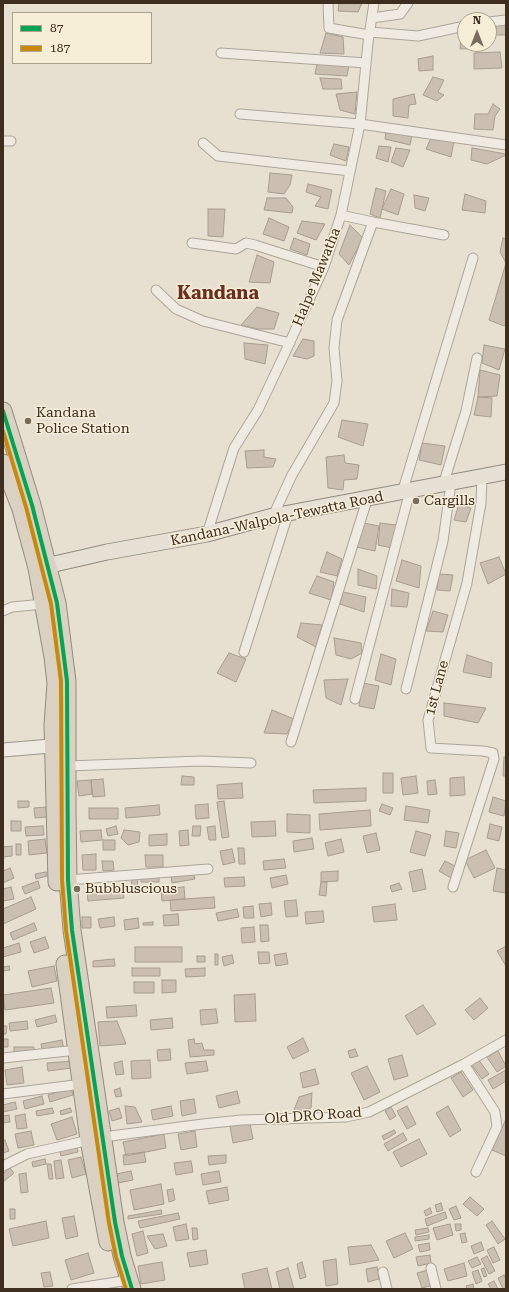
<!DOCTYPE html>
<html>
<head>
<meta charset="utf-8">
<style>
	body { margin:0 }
	#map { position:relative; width:509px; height:1292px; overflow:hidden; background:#e7e0d1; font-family:"Roboto Serif",serif }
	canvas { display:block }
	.frame { position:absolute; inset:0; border:4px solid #3d2e20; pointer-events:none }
	.legend { position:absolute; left:12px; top:12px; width:140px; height:52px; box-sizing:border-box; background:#f7eed8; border:1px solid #ada18e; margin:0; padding:5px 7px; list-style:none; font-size:12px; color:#3d2e20 }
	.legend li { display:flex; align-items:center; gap:8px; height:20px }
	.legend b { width:20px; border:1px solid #ada18e }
	.north { position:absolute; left:457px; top:12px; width:40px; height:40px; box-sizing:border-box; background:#f7eed8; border:1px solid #ada18e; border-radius:50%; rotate:0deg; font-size:11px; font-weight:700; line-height:16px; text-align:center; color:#3d2e20 }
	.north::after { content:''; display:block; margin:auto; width:14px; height:18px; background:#786c5e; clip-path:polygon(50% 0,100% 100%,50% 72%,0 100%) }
</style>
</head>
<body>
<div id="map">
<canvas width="509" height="1292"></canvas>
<div class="frame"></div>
<ul class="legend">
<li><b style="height:5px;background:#00a651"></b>87</li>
<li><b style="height:5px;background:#c88808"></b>187</li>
</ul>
<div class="north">N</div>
</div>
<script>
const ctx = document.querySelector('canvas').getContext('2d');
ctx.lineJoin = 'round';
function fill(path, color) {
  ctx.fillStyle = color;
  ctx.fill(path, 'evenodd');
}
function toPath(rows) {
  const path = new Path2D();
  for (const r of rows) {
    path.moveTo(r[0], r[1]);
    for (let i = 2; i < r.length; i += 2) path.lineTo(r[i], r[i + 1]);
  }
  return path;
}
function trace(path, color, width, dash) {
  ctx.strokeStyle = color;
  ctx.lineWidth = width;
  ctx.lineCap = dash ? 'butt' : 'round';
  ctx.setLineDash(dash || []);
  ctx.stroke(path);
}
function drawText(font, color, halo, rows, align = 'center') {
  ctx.font = font + ' "Roboto Serif",serif';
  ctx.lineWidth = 3;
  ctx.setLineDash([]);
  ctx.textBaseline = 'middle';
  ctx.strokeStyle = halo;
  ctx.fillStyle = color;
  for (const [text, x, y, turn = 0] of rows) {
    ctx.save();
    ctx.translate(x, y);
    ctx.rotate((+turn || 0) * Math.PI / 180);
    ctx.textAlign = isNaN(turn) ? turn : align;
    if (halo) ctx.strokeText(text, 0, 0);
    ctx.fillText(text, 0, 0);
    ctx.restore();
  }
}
const building = toPath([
	[339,3,362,3,358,12,338,11,339,3],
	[506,23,506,35,496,35,496,25,506,23],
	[461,31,465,31,465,44,481,44,481,48,460,49,461,31],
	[326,33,343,37,344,54,320,53,326,33],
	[500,52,502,68,474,69,474,53,500,52],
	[433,56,433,70,419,71,418,59,433,56],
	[317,64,349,65,347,76,315,74,317,64],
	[433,77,444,80,438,92,444,95,437,101,423,95,433,77],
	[320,78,341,79,342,89,323,89,320,78],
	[357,92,355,114,340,110,336,94,357,92],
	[414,94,416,104,409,105,408,118,393,116,393,99,414,94],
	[493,104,500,109,495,116,493,130,474,129,475,114,488,114,493,104],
	[386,131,412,135,410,145,385,139,386,131],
	[431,138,454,141,451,157,426,149,431,138],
	[334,144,349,147,346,161,330,155,334,144],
	[379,146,391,147,388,162,376,158,379,146],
	[396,148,410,150,403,167,391,162,396,148],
	[472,148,506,154,506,155,487,164,471,160,472,148],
	[270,173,292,175,290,185,284,194,268,192,270,173],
	[308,184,332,190,328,209,315,206,321,197,306,192,308,184],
	[376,188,386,191,380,218,370,214,376,188],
	[391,189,404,194,398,215,382,209,391,189],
	[465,194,486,201,485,213,462,210,465,194],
	[414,195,429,198,425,211,415,208,414,195],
	[267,198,286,198,293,207,292,213,264,210,267,198],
	[208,209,225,209,223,237,208,236,208,209],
	[269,218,289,227,284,241,263,234,269,218],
	[302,221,325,224,316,240,297,233,302,221],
	[350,225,363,238,349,265,339,254,350,225],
	[294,238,310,244,307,255,290,249,294,238],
	[503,238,506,239,506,324,504,326,489,320,506,263,500,252,503,238],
	[257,255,274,262,270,283,249,282,257,255],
	[257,307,279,313,274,329,258,329,241,325,257,307],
	[303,339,314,341,314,356,307,359,293,356,303,339],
	[244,343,268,345,265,364,245,359,244,343],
	[484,345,505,349,499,370,482,363,484,345],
	[480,370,500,375,497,396,478,397,480,370],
	[478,397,492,398,491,417,474,415,478,397],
	[342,420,368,424,363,446,338,437,342,420],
	[422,443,445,446,441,465,419,460,422,443],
	[264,450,264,457,276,459,273,467,247,468,245,451,264,450],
	[344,455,345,463,359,465,357,479,344,480,343,490,328,488,326,457,344,455],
	[459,504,471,508,466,522,454,520,459,504],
	[364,523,379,526,375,551,356,547,364,523],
	[380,523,396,525,392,548,378,545,380,523],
	[327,552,342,559,337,576,320,572,327,552],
	[499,557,506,574,488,584,480,563,499,557],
	[402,560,421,566,419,588,396,581,402,560],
	[358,569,377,576,376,589,358,585,358,569],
	[439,574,453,575,450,591,437,590,439,574],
	[317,576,334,582,331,600,309,593,317,576],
	[392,589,409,593,407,607,391,606,392,589],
	[343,592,366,597,364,612,340,604,343,592],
	[433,611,448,615,443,632,426,631,433,611],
	[301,623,322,625,316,647,297,637,301,623],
	[334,638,361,643,362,653,351,659,336,655,334,638],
	[229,653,246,659,236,682,217,673,229,653],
	[381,654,396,659,391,685,375,680,381,654],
	[467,655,492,663,491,678,463,672,467,655],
	[348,679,341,705,326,698,324,680,348,679],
	[363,683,379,686,374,709,359,706,363,683],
	[444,703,486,708,478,723,444,716,444,703],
	[272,710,294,719,287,734,264,733,272,710],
	[504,757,506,758,506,776,503,776,504,757],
	[383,773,393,773,393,793,383,793,383,773],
	[182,776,194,777,194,785,181,785,182,776],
	[416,776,418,793,403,795,401,778,416,776],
	[464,777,465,795,450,796,450,778,464,777],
	[103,779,105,796,93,797,91,780,103,779],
	[91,780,92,794,79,796,77,781,91,780],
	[435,780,437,794,428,795,427,781,435,780],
	[242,783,243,798,218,799,217,785,242,783],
	[366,788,366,801,314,803,313,790,366,788],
	[493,797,506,801,504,816,489,812,493,797],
	[18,801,29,801,29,807,18,808,18,801],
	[224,801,229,837,222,838,217,802,224,801],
	[208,804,209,818,196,819,195,805,208,804],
	[382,804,393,808,390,815,379,811,382,804],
	[159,805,160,815,126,818,125,808,159,805],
	[406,806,430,810,428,823,404,820,406,806],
	[46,807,47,817,35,818,34,808,46,807],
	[89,808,118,808,118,819,89,819,89,808],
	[370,810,371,826,320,830,319,814,370,810],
	[287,814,310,815,310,833,287,832,287,814],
	[11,821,21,821,21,831,11,831,11,821],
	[275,821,276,836,252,837,251,822,275,821],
	[490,824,502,827,499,841,487,838,490,824],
	[43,826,44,835,26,836,25,827,43,826],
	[116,826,118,834,108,836,106,829,116,826],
	[193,826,201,826,200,836,192,836,193,826],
	[215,826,216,840,209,840,207,827,215,826],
	[101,830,102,840,81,842,80,831,101,830],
	[124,830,140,832,139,842,128,845,121,838,124,830],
	[188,830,189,845,180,846,179,831,188,830],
	[416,831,431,835,425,856,410,852,416,831],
	[446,831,459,833,456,848,444,846,446,831],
	[376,833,380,850,367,853,363,836,376,833],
	[167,834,167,845,149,846,149,835,167,834],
	[312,838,314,849,294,852,293,841,312,838],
	[45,839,47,853,29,855,28,841,45,839],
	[341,839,344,852,328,856,325,843,341,839],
	[103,840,115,840,115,850,103,850,103,840],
	[16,844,21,844,21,855,16,855,16,844],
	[12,846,12,856,3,857,3,847,12,846],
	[238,848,244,848,245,864,239,864,238,848],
	[232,849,235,862,223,865,220,851,232,849],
	[486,850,495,868,474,878,465,860,486,850],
	[96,854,96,870,83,870,82,855,96,854],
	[145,855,163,855,163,867,146,867,145,855],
	[284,859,286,868,264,870,263,861,284,859],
	[102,861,113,861,114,870,103,871,102,861],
	[445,861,457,867,451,878,439,871,445,861],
	[10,868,14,878,3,883,3,871,10,868],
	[497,868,506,870,506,893,493,891,497,868],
	[422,869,426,889,413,892,409,872,422,869],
	[193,871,195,879,172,883,171,875,193,871],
	[338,871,338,881,321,882,321,872,338,871],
	[46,872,47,876,36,879,35,874,46,872],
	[141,875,159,875,159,882,141,882,141,875],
	[286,875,288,884,272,888,270,878,286,875],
	[244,877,245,886,225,887,224,878,244,877],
	[132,879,138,879,137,887,131,887,132,879],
	[38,881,40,888,25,894,22,887,38,881],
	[321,882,327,882,326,896,319,895,321,882],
	[399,883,402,889,392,892,390,886,399,883],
	[11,887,14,899,3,901,3,889,11,887],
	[184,887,185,899,162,901,161,889,184,887],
	[123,889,124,898,88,901,87,892,123,889],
	[31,897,36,909,3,924,3,909,31,897],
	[214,897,215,908,171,911,170,900,214,897],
	[296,900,298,916,286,917,284,901,296,900],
	[271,903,272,915,261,917,259,904,271,903],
	[395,904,397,920,374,922,372,907,395,904],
	[253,906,254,918,244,918,243,907,253,906],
	[237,909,239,917,218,921,216,913,237,909],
	[323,911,324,922,306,924,305,912,323,911],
	[178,914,179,925,164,926,163,915,178,914],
	[82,917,91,917,91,928,82,928,82,917],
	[114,917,115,926,100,928,98,919,114,917],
	[138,918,139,928,125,930,124,920,138,918],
	[153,922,153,925,143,925,143,923,153,922],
	[34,923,37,930,13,940,10,933,34,923],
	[260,925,268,925,269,941,261,942,260,925],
	[254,927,255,942,242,943,241,928,254,927],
	[45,937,49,948,34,953,30,942,45,937],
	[19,943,21,952,3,957,3,948,19,943],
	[506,946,506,966,497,951,506,946],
	[135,947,182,947,182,962,135,962,135,947],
	[258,952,269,952,270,963,259,964,258,952],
	[286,953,288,964,276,966,274,955,286,953],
	[215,954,218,954,218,965,215,965,215,954],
	[232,955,234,963,224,966,222,957,232,955],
	[197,956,205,956,205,962,197,962,197,956],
	[114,959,115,966,93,967,93,961,114,959],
	[9,966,10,970,3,971,3,967,9,966],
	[54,966,57,981,32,987,28,971,54,966],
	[132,968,160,968,160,976,132,976,132,968],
	[205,968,205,976,186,977,185,969,205,968],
	[162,980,176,980,176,992,162,993,162,980],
	[134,982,154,982,154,993,134,993,134,982],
	[51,988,54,1003,5,1010,3,995,51,988],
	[255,994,256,1021,235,1022,234,995,255,994],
	[480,998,488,1008,474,1020,465,1010,480,998],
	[136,1005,137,1016,107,1018,106,1007,136,1005],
	[423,1005,436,1024,417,1035,405,1016,423,1005],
	[216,1009,218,1023,201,1025,200,1010,216,1009],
	[55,1015,57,1022,37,1027,35,1020,55,1015],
	[172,1018,173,1028,151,1030,150,1020,172,1018],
	[27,1021,28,1029,10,1031,9,1023,27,1021],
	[117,1021,126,1044,100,1046,98,1022,117,1021],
	[3,1026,7,1026,6,1034,3,1034,3,1026],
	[303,1038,309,1051,293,1059,287,1047,303,1038],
	[3,1039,8,1039,8,1047,3,1047,3,1039],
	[194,1039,195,1044,202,1043,204,1050,214,1050,214,1055,190,1057,188,1040,194,1039],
	[62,1040,64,1050,43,1054,41,1044,62,1040],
	[14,1047,34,1047,34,1055,14,1056,14,1047],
	[170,1049,171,1060,158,1061,157,1050,170,1049],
	[355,1049,358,1056,350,1058,348,1051,355,1049],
	[498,1051,506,1066,497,1072,487,1057,498,1051],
	[402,1055,408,1076,394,1080,388,1059,402,1055],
	[478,1059,489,1074,482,1079,471,1064,478,1059],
	[150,1060,151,1078,132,1079,131,1061,150,1060],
	[72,1061,72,1068,48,1071,47,1063,72,1061],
	[122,1061,124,1074,116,1075,114,1063,122,1061],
	[206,1061,208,1071,187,1074,185,1063,206,1061],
	[367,1066,380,1092,364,1100,351,1073,367,1066],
	[22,1067,24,1083,7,1085,5,1070,22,1067],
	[315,1069,319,1084,303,1088,300,1073,315,1069],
	[506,1070,506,1081,493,1089,488,1080,506,1070],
	[461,1072,473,1090,463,1097,451,1078,461,1072],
	[71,1088,73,1095,50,1102,48,1095,71,1088],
	[120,1088,122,1096,116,1097,114,1090,120,1088],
	[237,1091,240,1103,219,1108,216,1096,237,1091],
	[312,1093,311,1108,293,1113,299,1097,312,1093],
	[42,1096,44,1104,25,1109,23,1101,42,1096],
	[194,1099,196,1113,182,1116,180,1101,194,1099],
	[15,1102,17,1109,3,1112,3,1105,15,1102],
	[125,1106,135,1107,142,1122,127,1124,125,1106],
	[171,1106,173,1116,153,1120,151,1110,171,1106],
	[407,1106,416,1124,407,1129,397,1111,407,1106],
	[448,1106,461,1130,450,1137,436,1113,448,1106],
	[391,1107,396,1116,390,1120,385,1111,391,1107],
	[52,1108,54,1113,37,1116,36,1111,52,1108],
	[70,1108,72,1112,61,1115,60,1111,70,1108],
	[119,1108,122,1118,112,1121,109,1111,119,1108],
	[25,1114,27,1128,17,1129,15,1116,25,1114],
	[9,1115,10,1122,3,1123,3,1116,9,1115],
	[72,1117,77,1134,57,1140,51,1124,72,1117],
	[506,1119,506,1156,492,1150,506,1119],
	[250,1123,253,1139,233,1143,230,1126,250,1123],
	[394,1130,396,1133,384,1140,382,1136,394,1130],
	[31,1131,34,1145,18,1148,15,1134,31,1131],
	[195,1131,197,1147,181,1150,178,1134,195,1131],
	[403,1133,407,1140,388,1151,384,1144,403,1133],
	[164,1134,166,1148,126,1156,123,1142,164,1134],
	[419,1139,427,1154,401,1167,393,1152,419,1139],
	[5,1140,9,1151,3,1153,3,1141,5,1140],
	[77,1144,78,1152,61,1156,59,1148,77,1144],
	[144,1152,146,1162,124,1165,123,1155,144,1152],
	[226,1155,226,1163,209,1165,208,1156,226,1155],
	[81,1157,86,1174,72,1178,68,1160,81,1157],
	[45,1159,46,1164,33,1167,32,1162,45,1159],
	[61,1160,64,1178,56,1179,54,1161,61,1160],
	[191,1161,193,1172,176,1175,174,1163,191,1161],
	[47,1164,51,1164,53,1179,49,1179,47,1164],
	[10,1168,14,1173,3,1182,3,1174,10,1168],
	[131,1171,133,1180,118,1183,116,1174,131,1171],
	[219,1171,221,1182,203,1185,201,1174,219,1171],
	[26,1173,28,1192,21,1193,19,1174,26,1173],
	[161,1184,164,1204,134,1210,130,1190,161,1184],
	[227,1187,229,1200,209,1204,206,1191,227,1187],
	[173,1189,175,1200,169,1202,167,1190,173,1189],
	[470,1197,484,1209,477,1216,463,1204,470,1197],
	[441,1203,443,1210,437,1212,435,1205,441,1203],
	[456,1206,461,1218,454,1220,449,1209,456,1206],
	[430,1208,432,1213,426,1216,424,1211,430,1208],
	[10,1209,15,1209,15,1219,10,1219,10,1209],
	[161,1210,162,1214,128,1219,128,1216,161,1210],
	[445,1212,447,1218,427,1226,425,1219,445,1212],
	[178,1213,180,1219,140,1228,138,1221,178,1213],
	[74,1216,78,1236,66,1239,62,1218,74,1216],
	[46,1221,49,1238,13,1246,9,1229,46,1221],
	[492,1221,505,1239,498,1244,486,1225,492,1221],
	[186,1224,189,1239,176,1241,173,1227,186,1224],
	[450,1224,453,1235,437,1240,433,1228,450,1224],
	[455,1224,461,1224,461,1230,456,1231,455,1224],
	[192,1228,197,1228,198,1239,193,1240,192,1228],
	[428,1228,429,1232,416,1235,415,1230,428,1228],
	[143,1231,148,1253,137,1256,132,1234,143,1231],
	[405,1233,413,1249,394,1258,386,1241,405,1233],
	[465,1233,467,1242,462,1243,460,1234,465,1233],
	[163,1234,167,1246,155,1249,147,1236,163,1234],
	[429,1235,429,1239,415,1241,415,1237,429,1235],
	[481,1242,484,1250,474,1254,471,1246,481,1242],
	[429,1243,430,1250,420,1252,418,1245,429,1243],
	[371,1245,379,1260,350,1265,348,1247,371,1245],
	[494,1247,500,1260,493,1263,487,1250,494,1247],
	[206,1250,208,1264,190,1267,187,1253,206,1250],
	[88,1253,94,1273,71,1280,65,1260,88,1253],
	[430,1255,431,1263,418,1266,416,1257,430,1255],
	[487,1256,495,1271,489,1274,481,1259,487,1256],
	[477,1257,481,1264,472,1268,468,1261,477,1257],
	[336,1259,338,1284,326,1286,323,1261,336,1259],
	[162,1262,165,1280,141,1284,138,1266,162,1262],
	[302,1262,306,1277,300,1279,297,1264,302,1262],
	[464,1263,467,1276,448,1281,444,1269,464,1263],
	[377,1267,379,1279,368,1282,366,1269,377,1267],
	[267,1268,272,1289,245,1289,242,1274,267,1268],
	[288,1268,294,1289,280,1289,276,1272,288,1268],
	[484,1268,487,1276,484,1277,481,1269,484,1268],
	[428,1270,433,1285,422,1288,417,1273,428,1270],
	[478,1270,482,1281,476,1284,472,1272,478,1270],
	[50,1272,53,1286,44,1287,41,1273,50,1272],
	[504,1275,506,1279,506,1289,503,1289,498,1278,504,1275],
	[494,1281,498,1289,491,1289,488,1284,494,1281],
	[473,1284,474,1289,467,1289,466,1286,473,1284]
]);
fill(building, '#cbbfb2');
trace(building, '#a89c90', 1);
const street = toPath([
	[328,3,329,28,369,35],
	[372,18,400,14,408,3],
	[489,22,506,20],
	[370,32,418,36,465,26],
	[221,53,366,63],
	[240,114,360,124,506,145],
	[3,141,11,141],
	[203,143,218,156,350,171],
	[341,215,373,222,444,235],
	[192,243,236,249,246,243,255,245,324,267],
	[156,290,176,309,203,321,290,343],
	[443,485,466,411,477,358],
	[402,493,473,258],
	[273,516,292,475,334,403,337,381,334,348,337,320,373,222],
	[207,534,234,448,258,410,284,355,324,267,341,215,360,124,368,43,374,3],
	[3,611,12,607,44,604],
	[244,652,288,514],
	[406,689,443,541,451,483],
	[355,699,410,491],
	[291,742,367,500],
	[67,766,201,761,251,763],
	[68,880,208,869],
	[453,887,494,759,493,753,483,751,431,748,428,720,467,583,481,503,482,477],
	[3,1058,77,1050],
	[464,1064,495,1112,497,1127,476,1172],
	[3,1094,82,1084],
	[3,1166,27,1154,103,1137,203,1124,241,1120,346,1117,369,1112,464,1064,506,1040],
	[431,1268,436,1289],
	[383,1272,387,1289],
	[72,1289,129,1280]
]);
const secondary = toPath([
	[3,750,63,745]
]);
const primary = toPath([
	[37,568,107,552,207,534,273,516,506,472]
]);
const highway = toPath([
	[3,411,32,505,57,603,67,681,67,811,68,880,72,930,115,1222,122,1256,132,1289],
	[3,463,21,509,37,568,53,657,56,683,53,725,57,882],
	[65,964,89,1140,108,1242]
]);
trace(street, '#ada599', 11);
trace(secondary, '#9c958a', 15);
trace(primary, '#928b80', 17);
trace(highway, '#928b80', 19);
trace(street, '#efebe3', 9);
trace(secondary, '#efebe3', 13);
trace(primary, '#e6e1d4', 15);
trace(highway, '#dad1c2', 17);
trace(toPath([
	[3,411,32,505,57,603,67,681,68,880,72,930,115,1222,122,1256,132,1289]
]), '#00a651', 4);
trace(toPath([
	[3,431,26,507,51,604,61,681,62,880,66,930,109,1223,116,1257,126,1289]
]), '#c88808', 4);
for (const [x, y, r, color] of [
	[28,421,4,"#786c5e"],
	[416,501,4,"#786c5e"],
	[77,889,4,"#786c5e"]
]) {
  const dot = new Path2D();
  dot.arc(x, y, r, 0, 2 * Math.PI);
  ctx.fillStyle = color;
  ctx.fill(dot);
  trace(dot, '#f7eed8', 1.5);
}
drawText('14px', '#3d2e20', '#f7eed8', [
	["Halpe Mawatha",317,277,-68],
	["Kandana-Walpola-Tewatta Road",277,519,-12],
	["1st Lane",437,688,-75],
	["Old DRO Road",313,1116,-4]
]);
drawText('14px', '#3d2e20', '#f7eed8', [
	["Kandana",36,413],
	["Police Station",36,429],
	["Cargills",424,501],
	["Bubbluscious",85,889]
], 'left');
drawText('bold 18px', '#6b2e1e', '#f7eed8', [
	["Kandana",218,294]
]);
</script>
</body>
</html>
